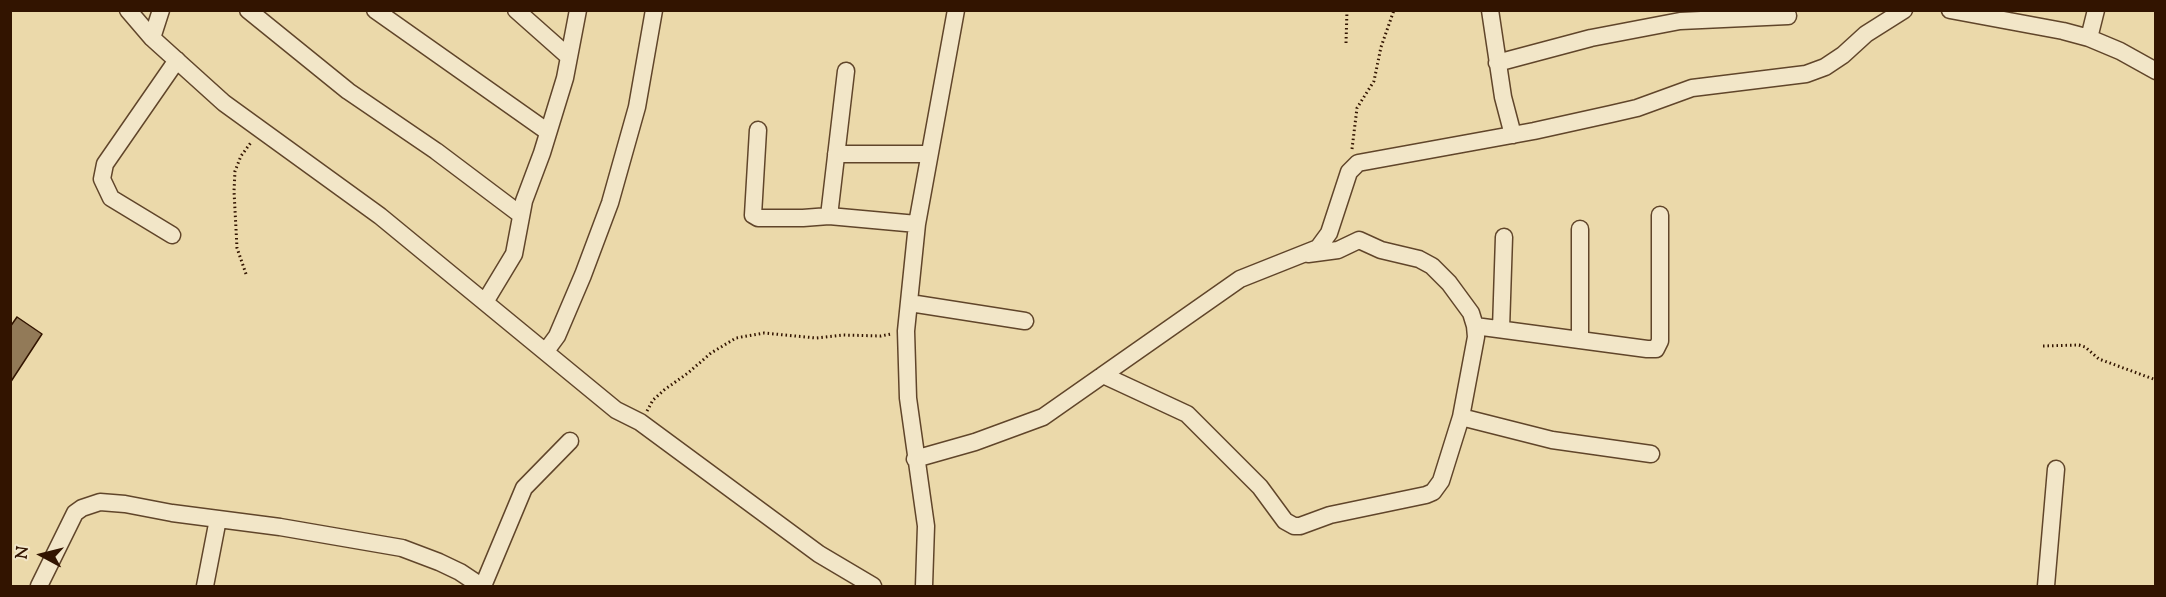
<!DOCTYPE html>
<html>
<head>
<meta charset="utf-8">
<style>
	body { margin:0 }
	#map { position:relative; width:2166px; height:597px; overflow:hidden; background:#ebd9aa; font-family:"Sorts Mill Goudy",serif }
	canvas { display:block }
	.frame { position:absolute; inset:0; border:12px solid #321400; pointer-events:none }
	.north { position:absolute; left:12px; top:525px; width:60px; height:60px; -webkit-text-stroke:4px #f2e6c8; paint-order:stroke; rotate:277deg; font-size:16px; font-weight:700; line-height:24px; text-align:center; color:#321400 }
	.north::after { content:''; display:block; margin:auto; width:21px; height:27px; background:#321400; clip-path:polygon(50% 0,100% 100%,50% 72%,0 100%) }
</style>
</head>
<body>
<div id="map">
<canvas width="2166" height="597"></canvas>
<div class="frame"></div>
<div class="north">N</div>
</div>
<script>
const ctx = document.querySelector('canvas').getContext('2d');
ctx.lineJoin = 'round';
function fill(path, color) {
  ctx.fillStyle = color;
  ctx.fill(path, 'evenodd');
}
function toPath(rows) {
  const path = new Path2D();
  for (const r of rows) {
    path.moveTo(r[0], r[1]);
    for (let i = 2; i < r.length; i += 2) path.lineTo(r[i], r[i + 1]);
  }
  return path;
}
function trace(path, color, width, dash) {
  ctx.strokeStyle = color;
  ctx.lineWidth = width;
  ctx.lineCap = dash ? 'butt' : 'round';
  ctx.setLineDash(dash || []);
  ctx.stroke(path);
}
const building = toPath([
	[17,317,42,334,10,383,10,327,17,317]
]);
fill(building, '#927a58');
trace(building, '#321400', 1.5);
const minor = toPath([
	[128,10,152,38,224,103,380,216,616,410,640,422,819,554,873,586],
	[248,10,348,91,436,151,521,215],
	[375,10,548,132],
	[516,10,569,57],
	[1490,10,1503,97,1513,135],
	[1950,10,2063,31,2089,38,2120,51,2156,71],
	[152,38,161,10],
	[2089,38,2096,10],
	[1497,63,1591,38,1680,21,1788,16],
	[758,130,753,215,758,218,803,218,829,216,917,224],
	[836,154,929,154],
	[829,216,846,71],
	[172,235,111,198,102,179,105,164,177,60],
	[485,302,514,254,524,201,542,153,565,78,578,10],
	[910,303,1025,321],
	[1475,326,1647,349,1656,349,1660,341,1660,215],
	[1501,329,1504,237],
	[1580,340,1580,229],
	[546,351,557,336,583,275,610,203,637,107,654,10],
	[1103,375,1187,414,1260,487,1285,521,1294,526,1300,526,1330,515,1426,495,1433,492,1441,481,1461,417,1476,337,1475,326,1471,313,1449,283,1432,266,1419,259,1381,250,1359,240,1338,250,1308,254],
	[1461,417,1552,440,1651,454],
	[915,459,975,442,1043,417,1240,279,1318,248,1329,233,1349,172,1358,163,1534,131,1611,114,1637,108,1692,88,1806,74,1825,67,1843,55,1866,34,1904,10],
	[39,586,75,513,82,508,100,502,125,504,172,513,280,527,402,548,439,562,460,572,481,586],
	[205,586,218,519],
	[483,586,524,488,570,441],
	[924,586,926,526,908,398,906,331,917,224,956,10],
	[2046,586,2056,469]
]);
trace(minor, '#60452a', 19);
trace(toPath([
	[1346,43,1347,10],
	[1352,149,1357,108,1374,81,1381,47,1394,10],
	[246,274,237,248,234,191,235,171,241,156,252,141],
	[2043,346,2079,345,2085,347,2099,359,2156,380],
	[647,411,653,400,664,390,688,373,711,353,736,338,764,333,816,338,843,335,881,336,891,334]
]), '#321400', 3, [1.5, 3]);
trace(minor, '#f2e6c8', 16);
</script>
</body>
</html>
